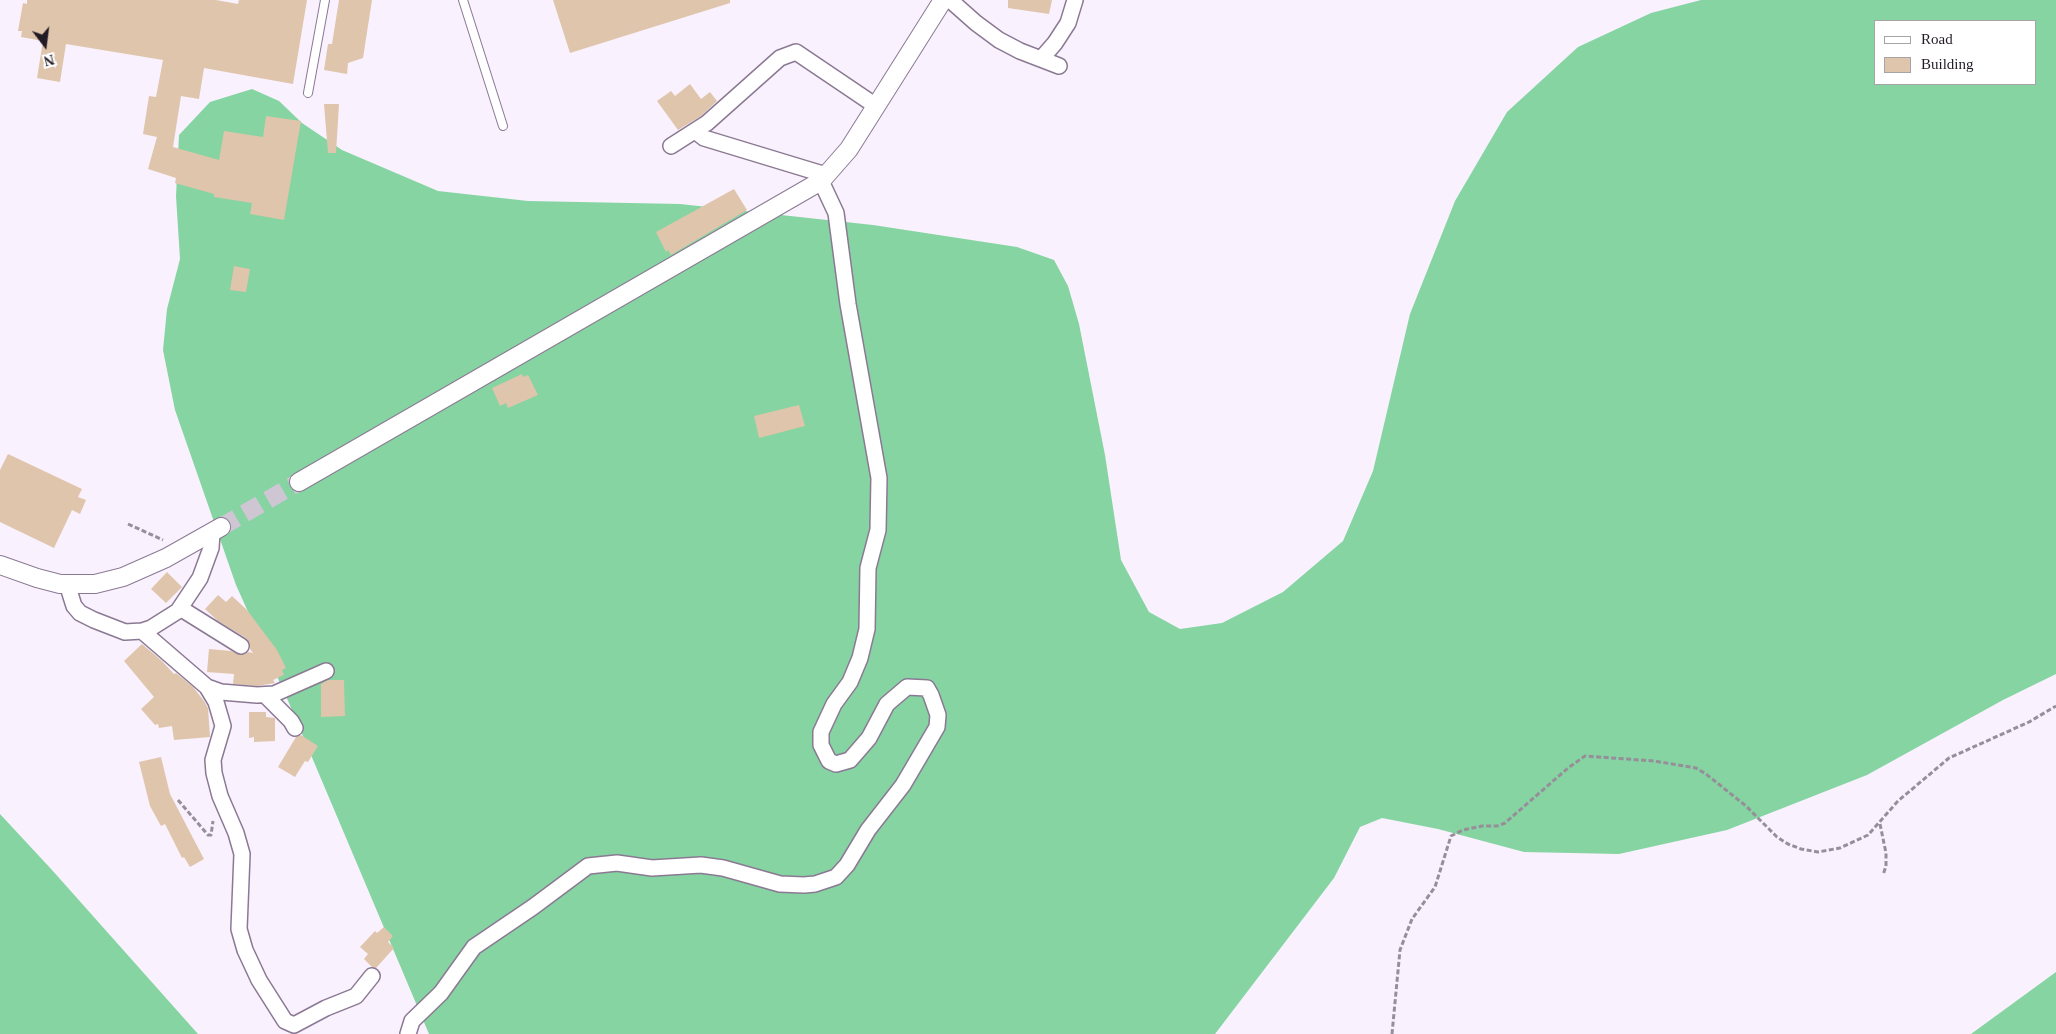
<!DOCTYPE html>
<html>
<head>
<meta charset="utf-8">
<style>
	body { margin:0 }
	#map { position:relative; width:2056px; height:1034px; overflow:hidden; background:#f9f1fd; font-family:"Times New Roman",serif }
	canvas { display:block }
	.legend { position:absolute; left:1874px; top:20px; width:162px; height:65px; box-sizing:border-box; background:#fff; border:1px solid #a7a4a8; margin:0; padding:6px 9px; list-style:none; font-size:15px; color:#221b25 }
	.legend li { display:flex; align-items:center; gap:10px; height:25px }
	.legend b { width:25px; border:1px solid #a7a4a8 }
	.north { position:absolute; left:20px; top:20px; width:50px; height:50px; -webkit-text-stroke:4px #fff; paint-order:stroke; rotate:165deg; font-size:14px; font-weight:700; line-height:20px; text-align:center; color:#221b25 }
	.north::after { content:''; display:block; margin:auto; width:18px; height:22px; background:#221b25; clip-path:polygon(50% 0,100% 100%,50% 72%,0 100%) }
</style>
</head>
<body>
<div id="map">
<canvas width="2056" height="1034"></canvas>
<ul class="legend">
<li><b style="height:6px;background:#fff"></b>Road</li>
<li><b style="height:14px;background:#dfc5ab"></b>Building</li>
</ul>
<div class="north">N</div>
</div>
<script>
const ctx = document.querySelector('canvas').getContext('2d');
ctx.lineJoin = 'round';
function fill(path, color) {
  ctx.fillStyle = color;
  ctx.fill(path, 'evenodd');
}
function toPath(rows) {
  const path = new Path2D();
  for (const r of rows) {
    path.moveTo(r[0], r[1]);
    for (let i = 2; i < r.length; i += 2) path.lineTo(r[i], r[i + 1]);
  }
  return path;
}
function trace(path, color, width, dash) {
  ctx.strokeStyle = color;
  ctx.lineWidth = width;
  ctx.lineCap = dash ? 'butt' : 'round';
  ctx.setLineDash(dash || []);
  ctx.stroke(path);
}
fill(toPath([
	[1701,0,2056,0,2056,674,2003,700,1867,775,1727,830,1619,854,1524,852,1438,829,1382,818,1360,827,1334,878,1215,1034,429,1034,289,703,236,585,175,410,163,350,167,309,180,259,176,196,179,135,210,102,252,89,279,101,302,123,342,150,438,191,528,201,680,204,873,225,1017,247,1054,260,1068,286,1079,324,1105,455,1121,560,1149,612,1180,629,1222,623,1283,592,1343,541,1373,471,1410,314,1455,201,1507,112,1578,47,1651,13],
	[1875,21,2035,21,2035,84,1875,84],
	[0,814,52,870,198,1034,0,1034],
	[2056,972,2056,1034,1971,1034]
]), '#85d4a2');
fill(toPath([
	[27,0,216,0,238,4,239,0,307,0,293,84,204,68,199,99,181,96,173,147,219,160,224,131,263,137,266,116,301,121,284,220,250,214,252,203,214,197,214,194,175,183,176,178,148,169,157,137,143,134,149,96,156,97,163,60,66,44,60,82,37,78,43,41,21,37,22,31,18,31,23,3,27,4],
	[339,0,372,0,363,58,348,63,347,74,324,70,328,44,332,44],
	[553,0,730,0,730,3,570,53],
	[1008,0,1052,0,1049,14,1008,8],
	[690,84,701,99,710,92,717,101,701,116,678,130,657,101,671,91,675,96],
	[324,104,339,104,336,153,328,153],
	[734,189,747,210,671,255,668,250,666,252,656,232],
	[234,266,250,269,246,292,230,290],
	[522,374,523,377,528,375,538,395,508,408,506,403,500,406,492,388],
	[799,405,805,426,759,438,754,416],
	[8,454,82,489,78,497,86,500,80,514,72,510,54,548,0,522,0,470],
	[167,572,182,587,166,603,151,589],
	[218,595,226,602,232,596,247,610,277,650,286,668,282,670,284,675,273,680,275,683,257,686,233,684,234,674,207,672,209,649,231,651,240,655,248,652,253,653,250,649,249,642,246,638,218,621,205,609],
	[142,644,162,661,174,674,176,673,193,687,204,701,208,708,210,737,174,740,172,726,159,728,158,724,155,725,141,709,154,697,124,661],
	[328,680,344,680,345,716,321,717,321,684],
	[249,712,266,712,266,717,275,718,275,741,254,742,254,737,249,738],
	[301,735,318,746,308,762,305,761,295,777,278,767,296,737],
	[161,757,170,794,204,859,190,867,184,857,182,858,165,824,161,826,150,806,139,762],
	[384,927,393,936,388,942,394,948,376,968,372,967,364,959,368,954,360,947,375,931,377,933]
]), '#dfc5ab');
trace(toPath([
	[221,527,299,482]
]), '#cec6d2', 18, [18, 9]);
const service = toPath([
	[463,0,503,126],
	[308,93,325,0]
]);
const minor = toPath([
	[950,0,976,23,999,40,1020,51,1059,66],
	[1041,59,1055,43,1068,23,1075,0],
	[695,131,704,138,826,175],
	[671,146,707,123,780,58,796,52,876,106],
	[67,584,74,606,80,613,94,620,125,632,142,631,151,628,178,611,200,578,211,548,212,533],
	[180,608,241,646],
	[142,631,207,687,221,692,257,695,274,694,326,671],
	[207,687,216,702,223,726,213,760,214,773,220,796,236,833,242,854,239,929,245,950,259,980,285,1021,294,1025,326,1008,356,996,372,976],
	[265,695,291,721,295,728],
	[408,1034,412,1021,441,993,474,947,533,907,588,866,617,863,652,868,701,865,723,868,780,884,804,885,815,884,836,877,847,865,868,830,903,785,937,727,938,715,931,695,927,688,907,687,887,704,869,738,850,760,836,764,829,761,821,745,821,732,834,704,850,682,860,658,867,629,868,568,878,530,879,478,848,304,836,213,821,181]
]);
const tertiary = toPath([
	[299,482,821,181,849,149,943,0],
	[0,565,37,578,60,584,95,584,123,577,166,558,221,527]
]);
trace(service, '#8b7994', 10);
trace(minor, '#8b7994', 18);
trace(tertiary, '#8b7994', 20);
trace(toPath([
	[128,524,163,540],
	[178,800,208,835,211,835,213,821],
	[1880,824,1886,853,1886,866,1883,875],
	[1392,1034,1400,950,1412,919,1435,887,1451,836,1463,830,1482,826,1497,826,1505,823,1568,768,1585,756,1654,761,1696,768,1706,774,1746,806,1777,837,1788,844,1801,849,1818,852,1840,848,1868,835,1898,801,1949,758,2029,722,2056,706]
]), '#968f9a', 3, [5, 2.5]);
trace(service, '#fff', 8);
trace(minor, '#fff', 15);
trace(tertiary, '#fff', 18);
</script>
</body>
</html>
